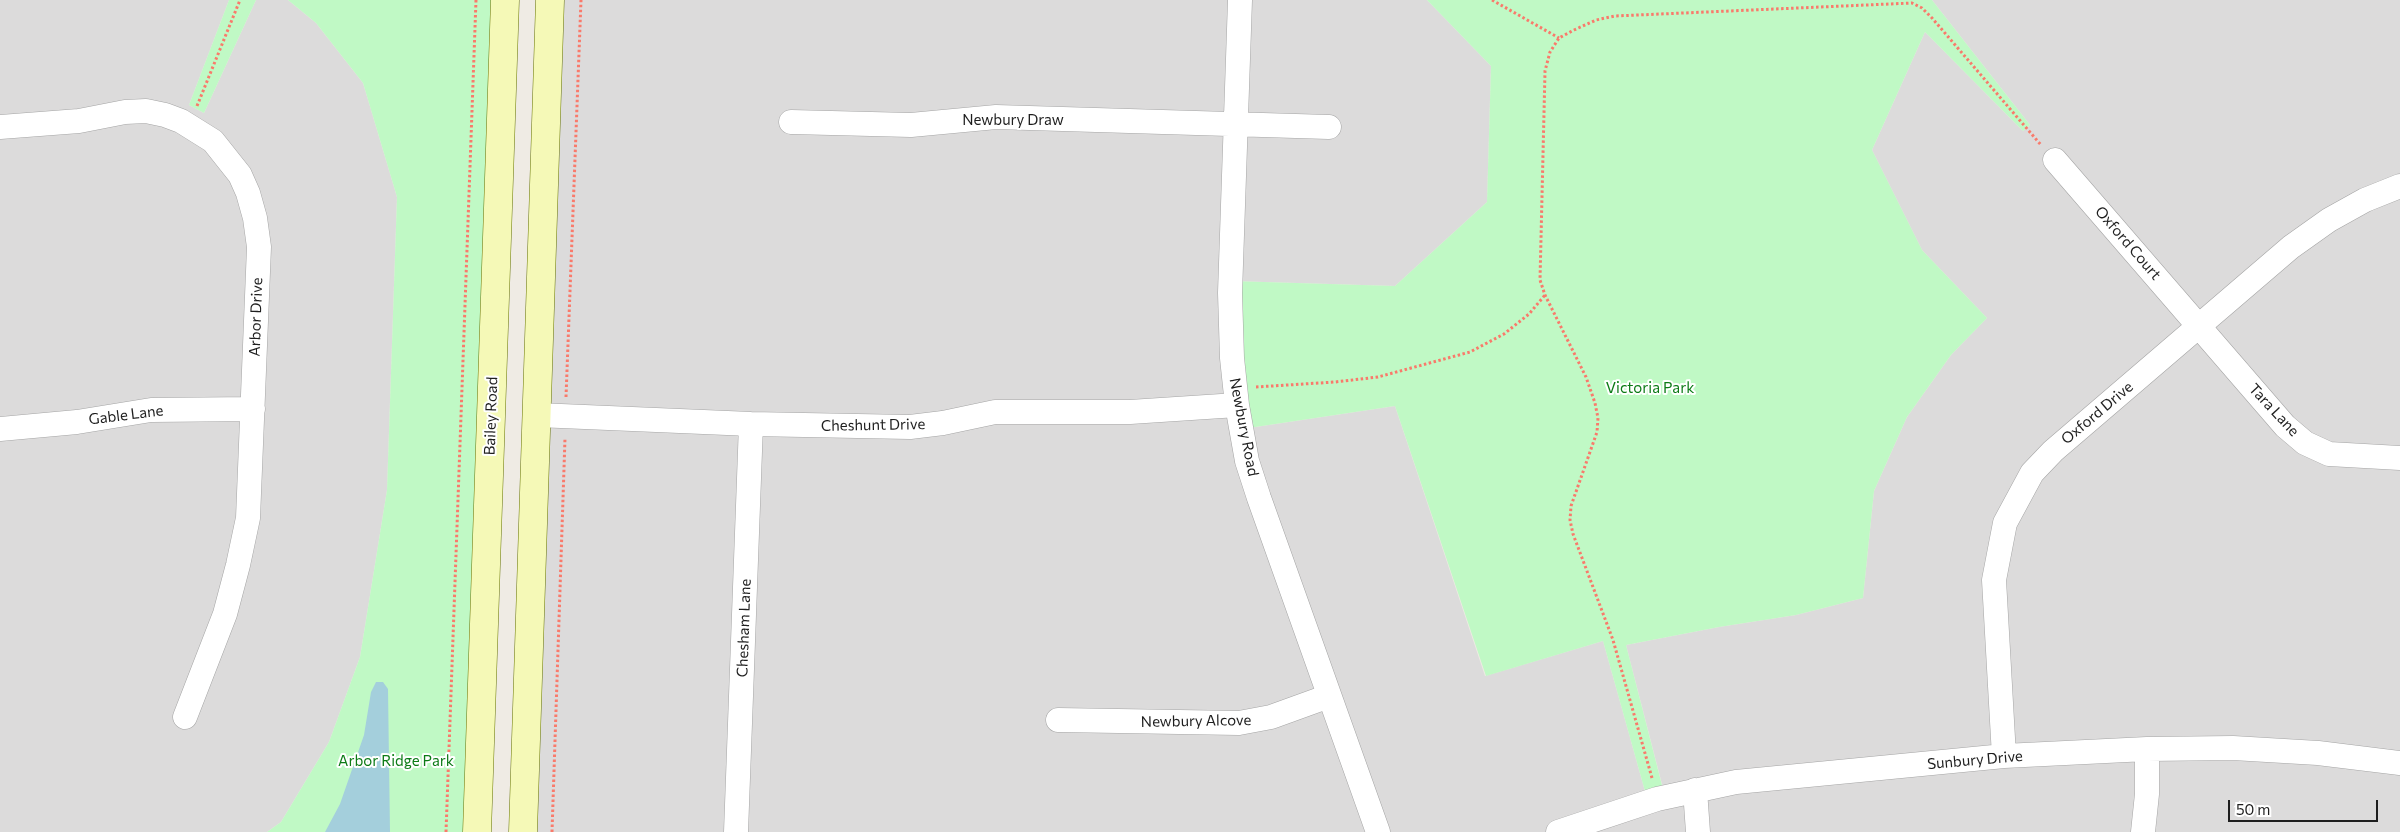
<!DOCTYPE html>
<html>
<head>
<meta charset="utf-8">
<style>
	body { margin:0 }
	#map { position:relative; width:2400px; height:832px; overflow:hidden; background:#efebe4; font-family:Commissioner,sans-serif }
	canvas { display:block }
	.scale { position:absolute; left:2228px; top:800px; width:150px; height:22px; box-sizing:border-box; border:2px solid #1e1e1e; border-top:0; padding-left:6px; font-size:15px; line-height:18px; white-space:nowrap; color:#1e1e1e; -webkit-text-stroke:4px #fff; paint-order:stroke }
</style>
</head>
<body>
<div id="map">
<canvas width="2400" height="832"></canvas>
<div class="scale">50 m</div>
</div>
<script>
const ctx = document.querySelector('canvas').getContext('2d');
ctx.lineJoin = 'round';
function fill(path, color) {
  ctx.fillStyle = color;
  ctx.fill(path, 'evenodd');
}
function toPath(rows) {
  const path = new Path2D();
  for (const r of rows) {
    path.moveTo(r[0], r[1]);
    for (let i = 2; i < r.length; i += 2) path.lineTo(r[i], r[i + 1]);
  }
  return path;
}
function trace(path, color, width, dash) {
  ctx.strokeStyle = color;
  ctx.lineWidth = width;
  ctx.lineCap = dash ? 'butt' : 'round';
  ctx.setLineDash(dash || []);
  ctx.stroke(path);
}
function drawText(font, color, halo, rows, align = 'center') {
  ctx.font = font + ' Commissioner,sans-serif';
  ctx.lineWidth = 4;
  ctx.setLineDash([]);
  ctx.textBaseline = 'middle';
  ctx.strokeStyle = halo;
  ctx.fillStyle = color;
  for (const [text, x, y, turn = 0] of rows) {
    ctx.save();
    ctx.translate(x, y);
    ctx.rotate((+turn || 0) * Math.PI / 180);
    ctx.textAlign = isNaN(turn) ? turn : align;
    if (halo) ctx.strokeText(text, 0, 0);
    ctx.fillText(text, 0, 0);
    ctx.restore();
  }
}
fill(toPath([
	[0,0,229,0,189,105,204,113,256,0,288,0,316,23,363,83,397,197,387,490,360,657,329,742,281,822,267,832,0,832],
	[550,0,1427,0,1491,66,1487,202,1395,286,1231,281,1242,429,1395,406,1485,676,1603,641,1648,802,1665,796,1626,645,1719,627,1796,615,1863,598,1874,491,1907,417,1951,355,1987,318,1922,250,1872,150,1925,32,2023,131,2030,125,1932,0,2400,0,2400,832,523,832]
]), '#dcdbdb');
fill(toPath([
	[229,0,256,0,204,113,189,105],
	[288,0,491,0,463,832,267,832,281,822,329,742,360,657,387,490,397,197,363,83,316,23],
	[1427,0,1932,0,2030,125,2023,131,1925,32,1872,150,1922,250,1987,318,1951,355,1907,417,1874,491,1863,598,1796,615,1719,627,1626,645,1665,797,1648,802,1603,641,1486,676,1395,406,1242,429,1231,281,1395,286,1487,202,1491,66]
]), '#c0f9c5');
fill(toPath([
	[376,682,383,682,388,689,390,832,325,832,340,804,364,735,371,692]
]), '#a4cfdc');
const street = toPath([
	[1240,0,1230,293,1232,358,1237,405,1247,461,1259,498,1378,832],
	[791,122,911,125,996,117,1329,127],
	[0,127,79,121,125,112,146,111,165,115,181,121,213,141,240,175,248,193,255,218,259,247,248,518,238,565,225,614,185,717],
	[2055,160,2285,426,2305,443,2329,454,2400,458],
	[537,415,751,424,910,427,943,423,995,412,1130,412,1237,405],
	[0,429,77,422,151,410,253,409],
	[1058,720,1239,723,1271,717,1329,696],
	[2004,756,1994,580,2005,523,2032,473,2053,451,2291,247,2329,220,2365,200,2400,186],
	[1695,790,1698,832],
	[736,832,751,424],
	[1558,832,1657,799,1736,782,2004,756,2147,749,2233,748,2318,753,2400,763],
	[2143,832,2147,794,2147,749]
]);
const secondary = toPath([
	[477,832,505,0],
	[523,832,550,0]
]);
trace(street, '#a5a5a5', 25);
trace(secondary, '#677405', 29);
trace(toPath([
	[1492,0,1559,38],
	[197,106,240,0],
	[1256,387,1335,382,1378,377,1470,352,1504,334,1529,314,1545,295],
	[566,397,581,0],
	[1652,778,1613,640,1573,534,1570,520,1571,506,1597,432,1598,418,1595,403,1586,377,1545,295,1540,280,1545,71,1550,52,1559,38,1574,30,1596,20,1615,16,1912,3,1922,8,1932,18,2041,145],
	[446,832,476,0],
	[552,832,565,438]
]), '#f97a6b', 3, [2.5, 2.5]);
trace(street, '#fff', 24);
trace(secondary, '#f5f9b7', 28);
drawText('15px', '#1e1e1e', '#fff', [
	["Newbury Draw",1013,120],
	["Oxford Court",2128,243,49],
	["Arbor Drive",256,317,-88],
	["Tara Lane",2274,410,47],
	["Oxford Drive",2097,413,-40],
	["Gable Lane",126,415,-7],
	["Bailey Road",491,416,-88],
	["Cheshunt Drive",873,425,-1],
	["Newbury Road",1244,427,79],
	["Chesham Lane",744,628,-88],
	["Newbury Alcove",1196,721,-1],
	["Sunbury Drive",1975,760,-5]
]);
drawText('15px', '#0c7b16', '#fff', [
	["Victoria Park",1650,388],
	["Arbor Ridge Park",396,761]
]);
</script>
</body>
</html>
